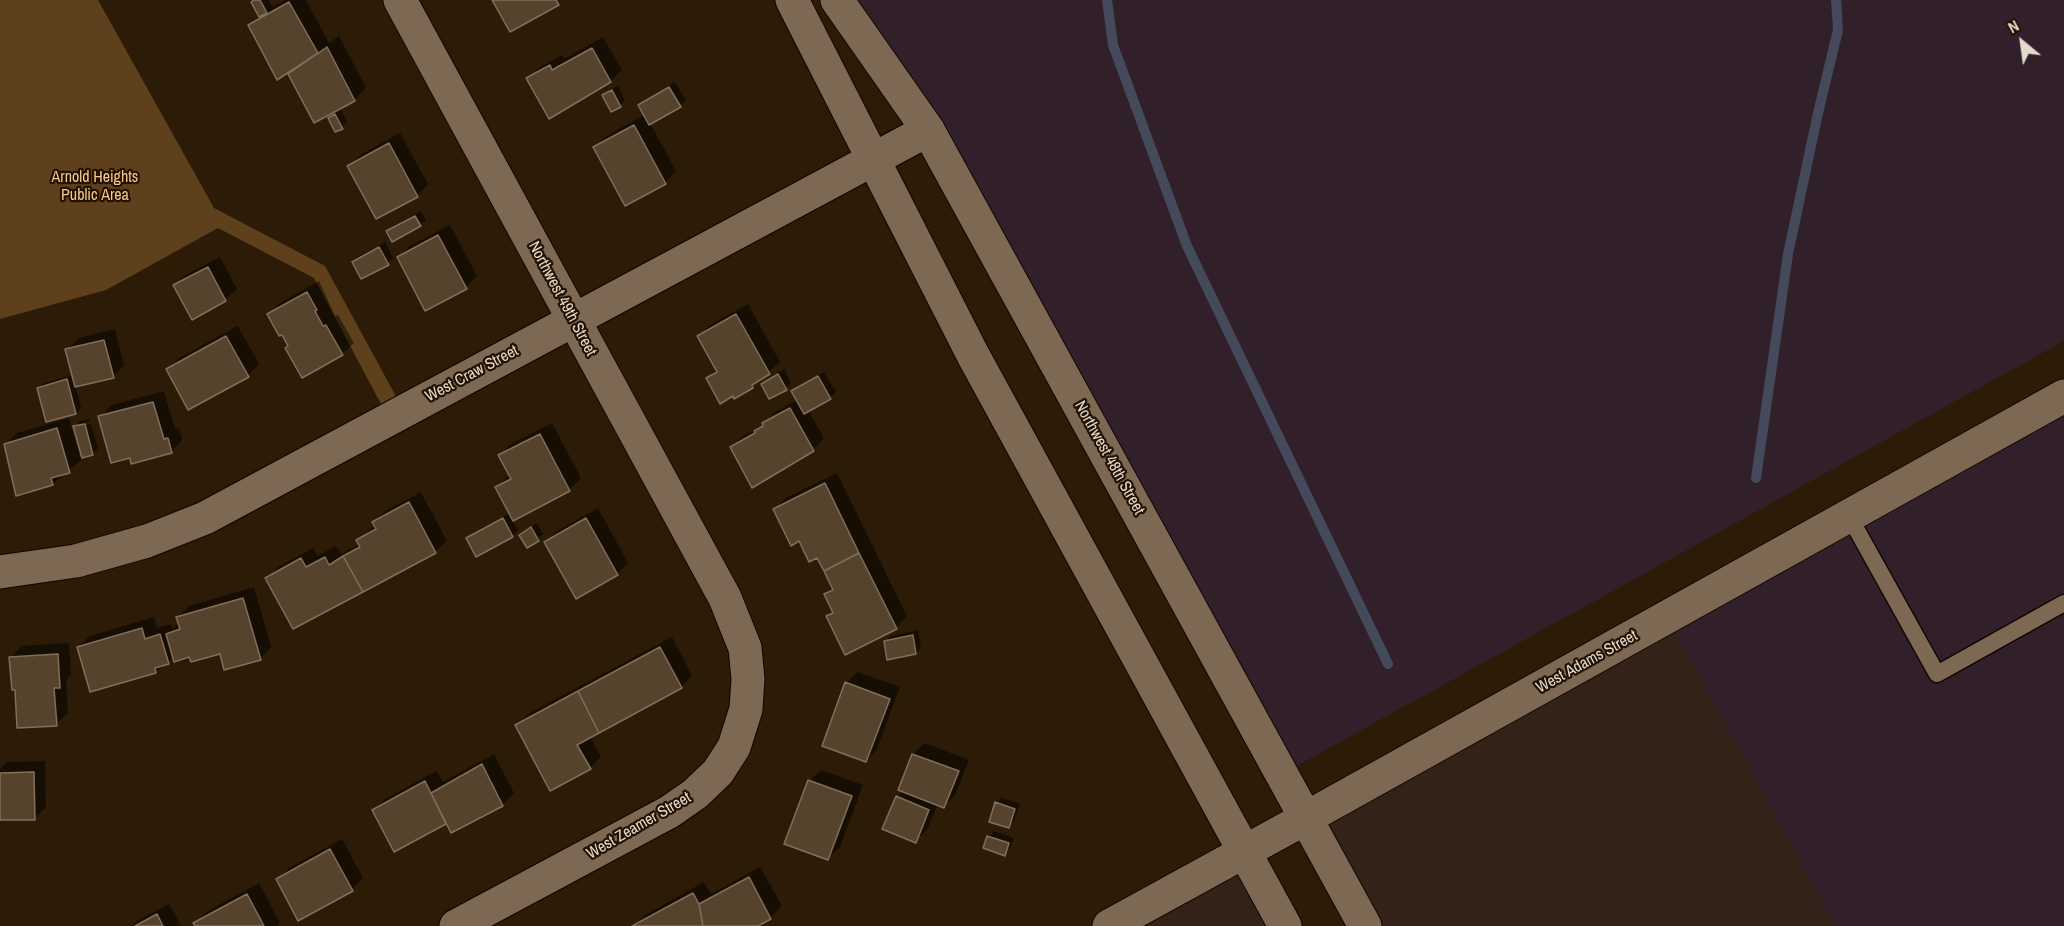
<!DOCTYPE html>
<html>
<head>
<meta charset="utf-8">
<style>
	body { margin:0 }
	#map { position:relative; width:2064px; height:926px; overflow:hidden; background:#2c1b07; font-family:"Archivo Narrow",sans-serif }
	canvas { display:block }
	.north { position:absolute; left:1992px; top:12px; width:60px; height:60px; -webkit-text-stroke:4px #221201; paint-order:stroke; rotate:331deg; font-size:16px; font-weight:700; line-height:24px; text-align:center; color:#e4d9cd }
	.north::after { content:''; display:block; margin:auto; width:21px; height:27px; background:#e4d9cd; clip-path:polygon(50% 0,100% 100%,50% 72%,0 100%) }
</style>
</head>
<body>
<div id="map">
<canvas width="2064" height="926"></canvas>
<div class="north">N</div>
</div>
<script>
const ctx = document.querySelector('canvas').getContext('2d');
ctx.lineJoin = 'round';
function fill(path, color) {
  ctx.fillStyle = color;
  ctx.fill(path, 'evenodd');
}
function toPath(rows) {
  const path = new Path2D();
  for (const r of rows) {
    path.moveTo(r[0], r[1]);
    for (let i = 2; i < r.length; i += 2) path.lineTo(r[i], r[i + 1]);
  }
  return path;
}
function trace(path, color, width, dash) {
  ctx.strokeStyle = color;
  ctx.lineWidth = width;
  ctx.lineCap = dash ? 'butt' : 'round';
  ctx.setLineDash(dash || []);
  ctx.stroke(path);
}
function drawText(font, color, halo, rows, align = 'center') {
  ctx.font = font + ' "Archivo Narrow",sans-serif';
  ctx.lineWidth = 4.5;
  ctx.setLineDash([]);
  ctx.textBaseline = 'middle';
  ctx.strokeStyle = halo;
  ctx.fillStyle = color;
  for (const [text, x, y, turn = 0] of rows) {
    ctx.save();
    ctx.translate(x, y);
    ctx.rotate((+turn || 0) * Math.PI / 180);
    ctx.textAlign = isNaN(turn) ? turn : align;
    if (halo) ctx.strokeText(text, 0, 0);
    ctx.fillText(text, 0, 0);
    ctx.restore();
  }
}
fill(toPath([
	[1667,618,1836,926,1365,926,1306,818],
	[1245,851,1285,926,1109,926]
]), '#322218');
fill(toPath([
	[856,0,2064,0,2064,341,1279,776],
	[2064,396,2064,926,1836,926,1667,618]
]), '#312029');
fill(toPath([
	[0,0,98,0,214,208,325,266,404,411,389,419,314,278,218,228,106,290,0,319]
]), '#5e401c');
fill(toPath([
	[255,0,269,0,272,7,285,0,306,0,329,43,339,36,366,88,354,100,340,108,347,122,342,128,330,118,338,110,315,121,288,71,250,25,260,15],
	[603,37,622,70,610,81,528,79,540,67,562,55,564,59],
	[675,82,686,100,680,106,650,123,676,171,665,183,594,147,606,136,645,115,639,105,645,100],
	[618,85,625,100,620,106,604,95],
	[400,133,428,184,417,196,349,166,360,155],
	[421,211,426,220,420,225,388,231,393,226],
	[450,225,477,276,466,287,399,257,410,246],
	[385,242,393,258,388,263,354,262,359,256],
	[220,257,237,289,225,300,175,285,187,274],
	[319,281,335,316,338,315,354,343,342,354,290,345,269,314,280,303],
	[748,304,780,362,752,387,707,378,717,369,699,336,710,325],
	[238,326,259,364,248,376,168,369,179,358],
	[115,329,124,365,113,377,75,385,81,407,76,413,38,388,44,383,73,375,67,350,79,338],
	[784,369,791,383,786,388,763,384,768,378],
	[824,372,836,392,830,398,808,410,824,438,813,450,731,447,743,436,762,425,775,412,797,400,793,391,798,386],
	[164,391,175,429,179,428,182,440,171,452,131,456,100,417,112,405],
	[69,418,81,460,53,484,6,444,17,433],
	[90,419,90,421,79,424,79,427,91,424,98,448,93,454,75,427,80,421],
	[552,423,581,478,569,490,512,520,518,530,512,536,477,555,468,539,473,533,510,513,497,487,510,474,500,455,511,444],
	[837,473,907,616,896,628,828,617,834,611,826,595,833,587,818,556,800,539,775,509,786,498],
	[421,492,447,541,435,552,267,578,278,567,313,548,317,556,336,546,341,554,360,544,358,540,375,525,374,522,385,511],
	[598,508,628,563,617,574,546,542,557,531],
	[537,523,543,534,538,539,520,535],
	[254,587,271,647,260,659,221,652,174,657,156,672,78,647,90,636,154,617,157,628,171,624,173,629,179,622,178,617,189,606],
	[918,630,921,647,916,653,886,641,891,636],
	[672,637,692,676,681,687,590,736,601,757,590,768,517,725,528,714],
	[69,643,71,675,66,681,68,713,56,724,16,689,11,657,22,646],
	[858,672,900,687,877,749,866,761,846,683],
	[925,743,969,760,955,795,944,806,938,804,927,830,915,841,897,797,903,791,913,754],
	[494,754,514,793,502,805,452,831,447,822,395,850,373,811,385,799,437,771,443,782],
	[45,761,46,807,35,818,0,819,0,769,7,762],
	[821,770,863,785,840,847,828,858,809,781],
	[1002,798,1020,804,1014,821,1008,827,996,803],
	[994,831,1014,838,1010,848,1005,854,989,837],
	[342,839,363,878,352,889,278,880,289,868],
	[760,867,782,906,770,918,755,926,634,926,645,915,704,882,711,894],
	[259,883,280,923,277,926,196,926,195,923,206,912],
	[169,904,181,926,132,926,137,921]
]), '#0007');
trace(toPath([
	[1107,0,1113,45,1187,246,1388,664],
	[1756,478,1788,254,1818,113,1838,30,1836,0]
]), '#44495c', 10);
const building = toPath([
	[254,0,260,0,267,13,259,17,251,2,254,0],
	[492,0,556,0,559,5,510,32,492,0],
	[289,2,318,53,277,80,248,25,289,2],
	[327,47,355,101,314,123,288,74,327,47],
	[592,48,611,82,549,119,526,78,550,65,552,70,592,48],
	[669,87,681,107,649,125,638,105,669,87],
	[612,90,621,107,611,112,602,95,612,90],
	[335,114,343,129,335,132,328,118,335,114],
	[634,125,666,184,625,206,593,147,634,125],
	[389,143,418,197,376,219,347,166,389,143],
	[415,216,421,226,392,242,386,231,415,216],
	[438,235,467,289,425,311,397,257,438,235],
	[379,247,389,265,361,279,352,262,379,247],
	[208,267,226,301,192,320,173,285,208,267],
	[307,292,317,310,315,311,323,326,326,325,343,355,302,378,285,348,288,346,282,335,279,336,267,314,307,292],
	[736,314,770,374,752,385,753,388,734,399,733,396,720,404,706,378,717,372,697,336,736,314],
	[226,336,249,377,188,410,166,369,226,336],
	[104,340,114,378,75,387,65,349,104,340],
	[778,374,787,390,769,399,761,384,778,374],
	[818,376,831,399,804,414,791,391,818,376],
	[67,379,76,414,46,422,37,388,67,379],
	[153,402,164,439,168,438,172,453,131,464,130,458,111,463,98,416,153,402],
	[790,408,814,451,752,488,730,447,755,433,754,431,763,426,762,423,790,408],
	[85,424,93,455,82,458,73,426,85,424],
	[57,428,70,473,51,478,53,485,16,496,4,444,57,428],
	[540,434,570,491,513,521,495,487,511,479,498,455,540,434],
	[825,483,859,553,824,571,817,558,809,562,799,541,791,546,773,509,825,483],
	[409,502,436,553,363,592,343,556,360,547,356,540,376,529,372,522,409,502],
	[503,518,513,537,476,557,466,538,503,518],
	[586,518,618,575,576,599,544,542,586,518],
	[531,527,539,541,527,548,519,535,531,527],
	[859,553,897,629,845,655,826,616,833,613,824,594,833,590,824,571,859,553],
	[343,556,363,592,293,629,265,578,301,558,306,567,325,557,329,565,343,556],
	[243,598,261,660,224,670,220,654,191,662,189,657,174,662,166,634,180,629,176,617,243,598],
	[142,628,145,639,160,634,169,664,155,668,156,673,90,692,77,647,142,628],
	[913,635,916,654,887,660,884,641,913,635],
	[660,647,682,688,599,733,578,691,660,647],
	[58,654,60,688,54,688,57,726,17,728,15,690,12,690,9,657,58,654],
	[845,682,890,699,866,762,822,746,845,682],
	[578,691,599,733,577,745,591,769,550,791,515,725,578,691],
	[912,754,959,771,944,808,898,790,912,754],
	[482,764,503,806,451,833,431,793,482,764],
	[34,772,35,820,0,820,0,773,34,772],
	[808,780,852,796,828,860,784,844,808,780],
	[425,781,446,824,394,852,372,810,425,781],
	[896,796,929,810,916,843,882,829,896,796],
	[995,802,1015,809,1009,828,989,822,995,802],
	[987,836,1009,843,1005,856,983,848,987,836],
	[330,849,353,891,298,921,276,879,330,849],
	[749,877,771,919,758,926,703,926,699,904,749,877],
	[693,893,699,904,703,926,632,926,693,893],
	[247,894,264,926,195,926,193,923,247,894],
	[157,914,163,926,135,926,157,914]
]);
fill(building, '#55432e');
trace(building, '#836f59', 1.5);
const service = toPath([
	[1849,516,1937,674,2064,603]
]);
const minor = toPath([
	[400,0,725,598,745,648,748,679,746,709,734,747,718,772,695,794,669,812,456,926],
	[0,572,76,561,147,541,205,518,928,130],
	[1306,818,2064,396]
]);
const secondary = toPath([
	[792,0,973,355,1285,926],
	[837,0,928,130,1365,926],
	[1109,926,1306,818]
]);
trace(service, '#130500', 19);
trace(minor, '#130500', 35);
trace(secondary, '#130500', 35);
trace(service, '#7c6853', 16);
trace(minor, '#7c6853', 33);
trace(secondary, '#7c6853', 33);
drawText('16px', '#fbc68c', '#221201', [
	["Arnold Heights",95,178],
	["Public Area",95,196]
]);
drawText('16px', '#e4d9cd', '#221201', [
	["Northwest 49th Street",562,299,62],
	["West Craw Street",472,374,-28],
	["Northwest 48th Street",1109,458,61],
	["West Adams Street",1587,662,-29],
	["West Zeamer Street",639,826,-30]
]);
</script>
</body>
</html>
